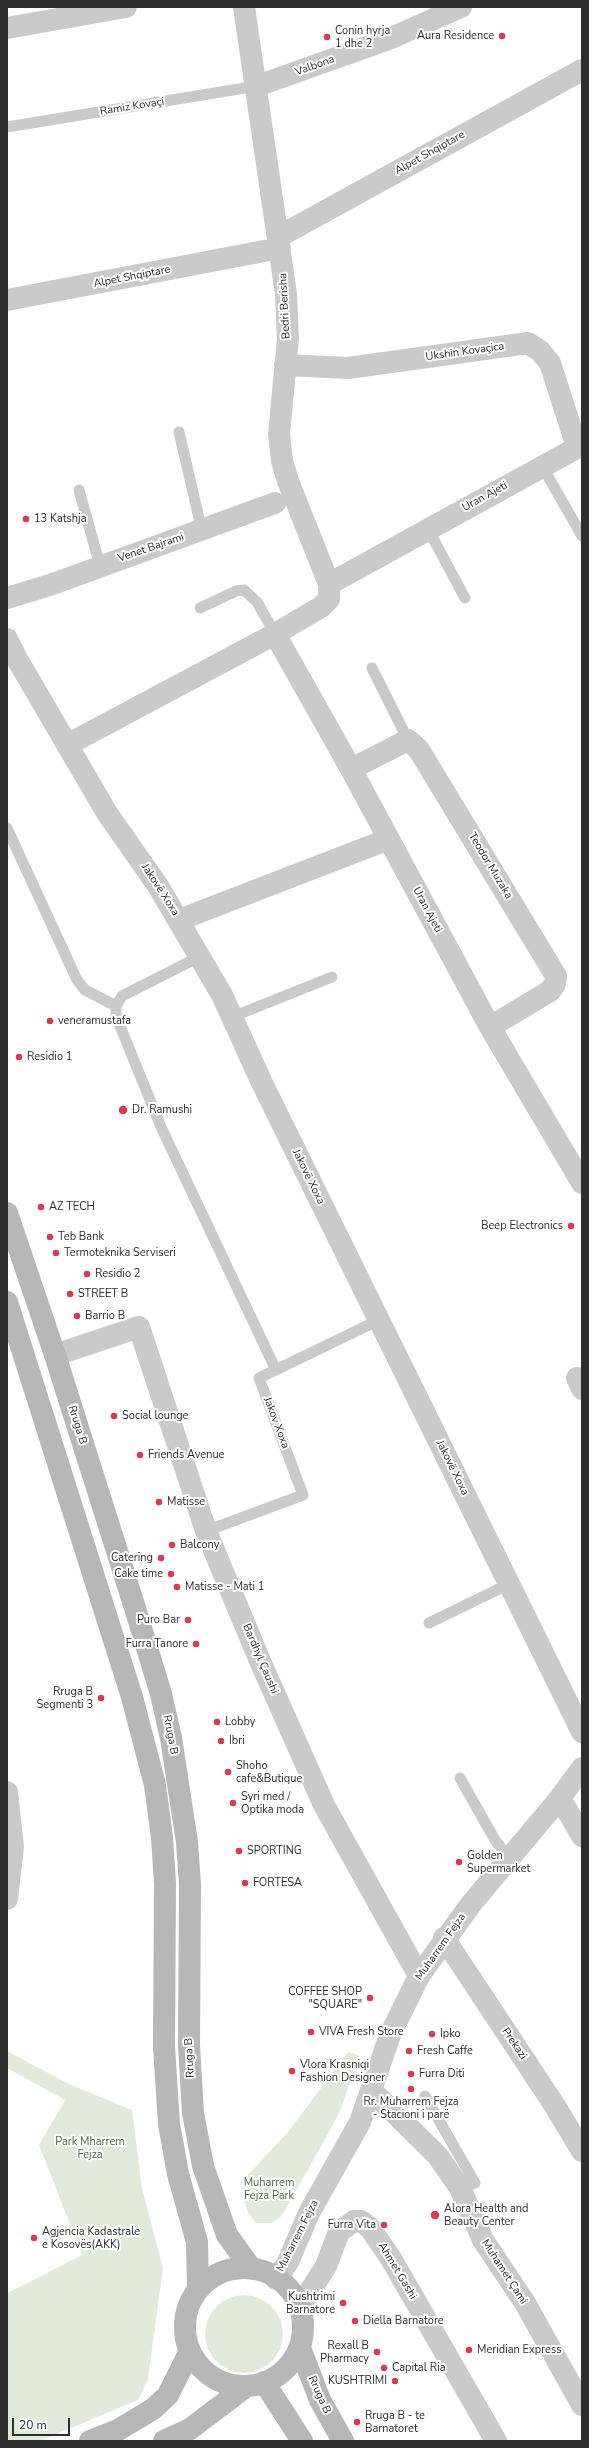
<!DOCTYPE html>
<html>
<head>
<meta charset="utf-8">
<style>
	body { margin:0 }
	#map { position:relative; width:589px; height:2448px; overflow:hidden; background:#fff; font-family:"Nunito Sans",sans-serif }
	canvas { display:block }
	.frame { position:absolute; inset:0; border:8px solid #2d2d2d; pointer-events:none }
	.scale { position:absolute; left:12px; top:2418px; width:58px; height:18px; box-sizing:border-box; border:2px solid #2d2d2d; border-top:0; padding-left:5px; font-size:12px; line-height:14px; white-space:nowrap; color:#2d2d2d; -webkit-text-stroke:3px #fff; paint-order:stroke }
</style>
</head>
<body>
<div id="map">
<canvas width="589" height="2448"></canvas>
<div class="frame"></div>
<div class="scale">20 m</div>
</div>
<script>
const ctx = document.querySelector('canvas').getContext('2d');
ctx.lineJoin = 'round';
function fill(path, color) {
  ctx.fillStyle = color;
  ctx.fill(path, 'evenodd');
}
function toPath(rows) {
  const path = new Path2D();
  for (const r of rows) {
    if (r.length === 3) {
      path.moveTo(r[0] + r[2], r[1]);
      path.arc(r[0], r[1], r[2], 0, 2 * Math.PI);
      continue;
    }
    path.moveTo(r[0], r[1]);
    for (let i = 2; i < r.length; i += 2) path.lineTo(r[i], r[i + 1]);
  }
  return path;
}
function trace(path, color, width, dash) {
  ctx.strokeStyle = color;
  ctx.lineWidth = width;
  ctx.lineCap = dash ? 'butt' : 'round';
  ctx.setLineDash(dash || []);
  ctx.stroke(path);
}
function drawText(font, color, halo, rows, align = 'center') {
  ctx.font = font + ' "Nunito Sans",sans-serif';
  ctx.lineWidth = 4;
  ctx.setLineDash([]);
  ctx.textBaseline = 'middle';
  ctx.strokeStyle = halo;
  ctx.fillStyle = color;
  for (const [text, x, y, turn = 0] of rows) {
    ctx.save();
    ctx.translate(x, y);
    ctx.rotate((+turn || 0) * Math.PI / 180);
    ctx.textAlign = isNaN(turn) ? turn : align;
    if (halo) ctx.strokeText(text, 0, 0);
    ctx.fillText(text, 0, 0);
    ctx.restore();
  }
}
fill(toPath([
	[7,2051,69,2084,132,2110,142,2188,163,2268,148,2379,138,2400,40,2441,7,2441,7,2293,82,2255,39,2145,65,2100,7,2068],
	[348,2052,360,2056,339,2113,327,2136,281,2217,271,2223,256,2223,247,2211,241,2182,288,2132],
	[244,2334,39]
]), '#e4eadb');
trace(toPath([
	[7,127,257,86],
	[179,432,202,531],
	[542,466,582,536],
	[79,490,100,566],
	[428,529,465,598],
	[200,608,236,591,244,590,257,602,275,634],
	[372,668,408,740],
	[7,828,77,980,85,990,116,1006],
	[201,956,122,996,116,1006,116,1016,161,1127,276,1370],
	[232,1017,332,977],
	[206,1531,303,1495,259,1378,379,1320],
	[429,1623,509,1584],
	[460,1778,495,1840,509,1858],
	[425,2096,475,2183,460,2188]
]), '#cacaca', 11);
trace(toPath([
	[7,28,126,7],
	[257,86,389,39,461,7],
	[278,237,582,70],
	[7,300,280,248],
	[285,365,348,368,528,343,540,351,550,363,577,447],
	[329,584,582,445],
	[7,598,50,585,275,503],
	[275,634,351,769,490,1027,582,1183],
	[7,639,17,659,107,813,158,886,222,995,262,1083,582,1732],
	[67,745,275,634,321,607,329,599,329,584,288,481,282,461,279,434,288,339,286,294,244,7],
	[351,769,408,740,419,750,556,976,555,984,550,991,490,1027],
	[179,920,389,839],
	[55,1355,139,1327,206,1531,260,1661,324,1805,419,1976],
	[577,1378,582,1389],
	[7,1792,13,1847,7,1899],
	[560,1798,582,1836],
	[444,1938,555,2106,582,2151],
	[372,2091,437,2155,460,2188,483,2240,525,2303,582,2405],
	[300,2307,326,2266,339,2232,354,2221,361,2221,370,2228,390,2257,496,2441]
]), '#cacaca', 22);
trace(toPath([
	[276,2279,288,2262,309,2213,360,2122,390,2035,419,1976,471,1904,560,1798,582,1768]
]), '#cacaca', 22);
trace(toPath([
	[7,1213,55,1355,135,1608,161,1694,171,1738,187,1842,190,1885,189,2045,193,2113,203,2166,227,2235,251,2268],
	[7,1302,132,1697,155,1785,162,1838,165,1883,164,2047,169,2124,178,2174,197,2242,198,2290],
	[244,2327,59],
	[300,2348,320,2400,343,2441],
	[264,2382,302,2441],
	[90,2441,118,2430,153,2409,168,2395,190,2351],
	[164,2441,190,2429,247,2386]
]), '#b7b7b7', 22);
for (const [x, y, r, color] of [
	[502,36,4,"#da3853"],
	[327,37,4,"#da3853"],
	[26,519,4,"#da3853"],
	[50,1021,4,"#da3853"],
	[19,1057,4,"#da3853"],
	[123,1110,5,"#da3853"],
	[41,1207,4,"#da3853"],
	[571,1226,4,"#da3853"],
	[50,1237,4,"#da3853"],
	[56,1253,4,"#da3853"],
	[87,1274,4,"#da3853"],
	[70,1294,4,"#da3853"],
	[77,1316,4,"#da3853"],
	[114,1416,4,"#da3853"],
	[140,1455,4,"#da3853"],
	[159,1502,4,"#da3853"],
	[172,1545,4,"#da3853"],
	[161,1558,4,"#da3853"],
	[171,1574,4,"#da3853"],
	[177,1587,4,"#da3853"],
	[188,1620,4,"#da3853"],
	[196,1644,4,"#da3853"],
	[101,1698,4,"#da3853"],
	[217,1722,4,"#da3853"],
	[221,1741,4,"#da3853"],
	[228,1772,4,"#da3853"],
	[233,1803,4,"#da3853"],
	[239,1851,4,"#da3853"],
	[459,1862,4,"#da3853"],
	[245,1883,4,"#da3853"],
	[370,1998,4,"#da3853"],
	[311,2032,4,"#da3853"],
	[432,2034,4,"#da3853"],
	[409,2051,4,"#da3853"],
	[292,2071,4,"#da3853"],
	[411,2074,4,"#da3853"],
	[411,2089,4,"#da3853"],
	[435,2215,5,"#da3853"],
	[384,2225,4,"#da3853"],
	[34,2238,4,"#da3853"],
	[343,2303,4,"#da3853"],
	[355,2321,4,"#da3853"],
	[469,2350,4,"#da3853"],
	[377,2352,4,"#da3853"],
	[384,2368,4,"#da3853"],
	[395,2381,4,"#da3853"],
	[357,2422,4,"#da3853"]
]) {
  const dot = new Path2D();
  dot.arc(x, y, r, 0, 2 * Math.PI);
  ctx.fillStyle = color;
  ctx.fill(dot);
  trace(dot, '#fff', 1.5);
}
drawText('11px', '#2d2d2d', '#fff', [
	["Conin hyrja",335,31],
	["1 dhe 2",335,44],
	["Aura Residence",494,36,"right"],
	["13 Katshja",34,519],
	["veneramustafa",58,1021],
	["Residio 1",27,1057],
	["Dr. Ramushi",132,1110],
	["AZ TECH",49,1207],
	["Beep Electronics",563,1226,"right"],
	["Teb Bank",58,1237],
	["Termoteknika Serviseri",64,1253],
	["Residio 2",95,1274],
	["STREET B",78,1294],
	["Barrio B",85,1316],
	["Social lounge",122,1416],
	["Friends Avenue",148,1455],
	["Matisse",167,1502],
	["Balcony",180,1545],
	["Catering",153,1558,"right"],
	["Cake time",163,1574,"right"],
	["Matisse - Mati 1",185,1587],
	["Puro Bar",180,1620,"right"],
	["Furra Tanore",188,1644,"right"],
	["Rruga B",93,1692,"right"],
	["Segmenti 3",93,1705,"right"],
	["Lobby",225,1722],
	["Ibri",229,1741],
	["Shoho",236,1766],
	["cafe&Butique",236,1779],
	["Syri med /",241,1797],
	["Optika moda",241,1810],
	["SPORTING",247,1851],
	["Golden",467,1856],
	["Supermarket",467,1869],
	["FORTESA",253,1883],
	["COFFEE SHOP",362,1992,"right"],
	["\"SQUARE\"",362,2005,"right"],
	["VIVA Fresh Store",319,2032],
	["Ipko",440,2034],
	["Fresh Caffe",417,2051],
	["Vlora Krasniqi",300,2065],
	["Fashion Designer",300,2078],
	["Furra Diti",419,2074],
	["Rr. Muharrem Fejza",411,2102,"center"],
	["- Stacioni i parë",411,2115,"center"],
	["Alora Health and",444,2209],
	["Beauty Center",444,2222],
	["Furra Vita",376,2225,"right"],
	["Agjencia Kadastrale",42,2232],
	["e Kosovës(AKK)",42,2245],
	["Kushtrimi",335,2297,"right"],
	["Barnatore",335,2310,"right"],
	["Diella Barnatore",363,2321],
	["Rexall B",369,2346,"right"],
	["Pharmacy",369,2359,"right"],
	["Meridian Express",477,2350],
	["Capital Ria",392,2368],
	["KUSHTRIMI",387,2381,"right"],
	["Rruga B - te",365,2416],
	["Barnatoret",365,2429]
], 'left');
drawText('11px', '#2d2d2d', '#fff', [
	["Valbona",315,66,-20],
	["Ramiz Kovaçi",132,107,-9],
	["Alpet Shqiptare",430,153,-29],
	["Alpet Shqiptare",132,277,-11],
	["Bedri Berisha",285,306,-93],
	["Ukshin Kovaçica",465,352,-8],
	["Uran Ajeti",485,497,-29],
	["Venet Bajrami",151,548,-19],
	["Teodor Muzaka",490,866,59],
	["Jakovë Xoxa",160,890,57],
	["Uran Ajeti",427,910,62],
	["Jakovë Xoxa",308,1177,64],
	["Jakov Xoxa",276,1423,69],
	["Rruga B",77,1425,73],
	["Jakovë Xoxa",452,1468,64],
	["Bardhyl Çaushi",260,1659,67],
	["Rruga B",170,1735,79],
	["Muharrem Fejza",441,1947,-55],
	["Prekazi",514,2044,56],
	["Rruga B",190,2058,-93],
	["Muharrem Fejza",298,2236,-63],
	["Ahmet Gashi",397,2271,59],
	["Muhamet Çami",504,2272,57],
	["Rruga B",319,2395,66]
]);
drawText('11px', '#54653d', '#fff', [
	["Park Mharrem",90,2142],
	["Fejza",90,2155],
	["Muharrem",269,2183],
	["Fejza Park",269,2196]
]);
</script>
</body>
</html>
